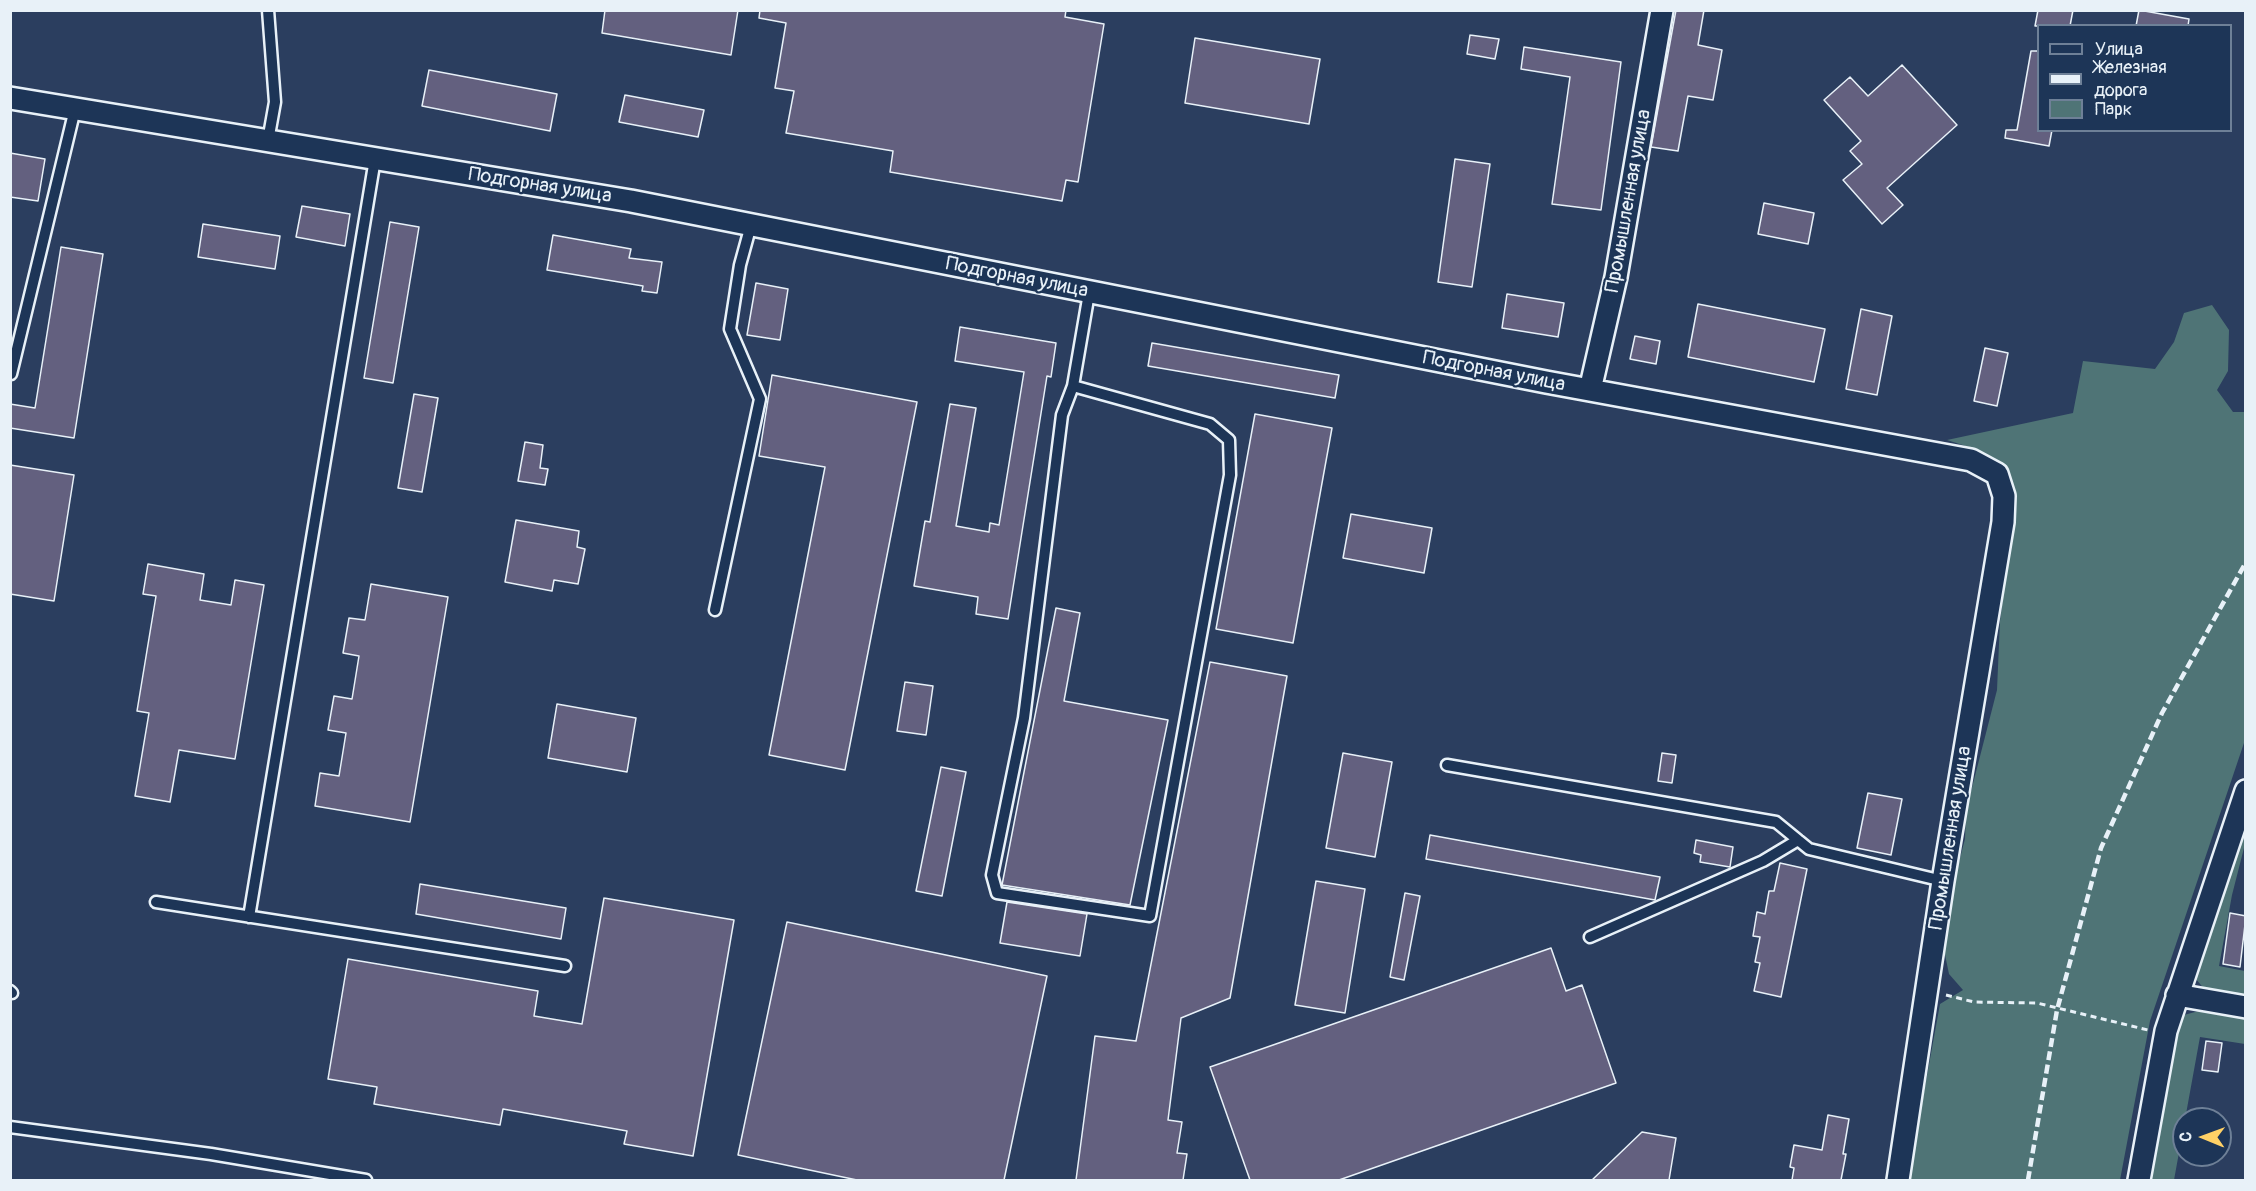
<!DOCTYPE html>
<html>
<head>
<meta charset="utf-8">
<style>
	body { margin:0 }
	#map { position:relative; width:2256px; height:1191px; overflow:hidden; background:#2b3e5f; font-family:Pangolin,sans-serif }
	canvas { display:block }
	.frame { position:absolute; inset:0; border:12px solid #e8f1f8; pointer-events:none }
	.legend { position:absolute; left:2037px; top:24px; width:195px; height:108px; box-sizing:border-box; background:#1d3557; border:2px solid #6e8097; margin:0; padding:8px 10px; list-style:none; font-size:18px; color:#e8f1f8 }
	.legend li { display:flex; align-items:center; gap:12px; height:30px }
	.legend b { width:30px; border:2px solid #6e8097 }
	.north { position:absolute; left:2172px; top:1107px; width:60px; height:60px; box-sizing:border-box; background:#1d3557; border:2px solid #6e8097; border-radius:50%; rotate:271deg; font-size:16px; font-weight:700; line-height:24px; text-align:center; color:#e8f1f8 }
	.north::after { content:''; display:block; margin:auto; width:21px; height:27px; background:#ffd166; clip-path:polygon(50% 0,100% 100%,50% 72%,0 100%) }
</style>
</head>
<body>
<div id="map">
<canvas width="2256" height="1191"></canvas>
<div class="frame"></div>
<ul class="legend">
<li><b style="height:8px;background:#1d3557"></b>Улица</li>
<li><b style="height:8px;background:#e8f1f8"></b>Железная дорога</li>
<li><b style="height:16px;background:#4f7476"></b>Парк</li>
</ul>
<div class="north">С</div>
</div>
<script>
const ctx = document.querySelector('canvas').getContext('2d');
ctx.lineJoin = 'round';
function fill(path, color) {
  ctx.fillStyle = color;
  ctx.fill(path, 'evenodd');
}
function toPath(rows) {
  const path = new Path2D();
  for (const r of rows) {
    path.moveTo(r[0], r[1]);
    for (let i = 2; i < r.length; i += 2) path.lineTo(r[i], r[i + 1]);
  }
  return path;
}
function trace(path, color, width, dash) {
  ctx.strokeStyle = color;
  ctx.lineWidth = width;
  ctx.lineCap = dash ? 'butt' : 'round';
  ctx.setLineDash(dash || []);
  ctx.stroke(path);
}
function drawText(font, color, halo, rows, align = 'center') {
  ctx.font = font + ' Pangolin,sans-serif';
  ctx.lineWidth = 4.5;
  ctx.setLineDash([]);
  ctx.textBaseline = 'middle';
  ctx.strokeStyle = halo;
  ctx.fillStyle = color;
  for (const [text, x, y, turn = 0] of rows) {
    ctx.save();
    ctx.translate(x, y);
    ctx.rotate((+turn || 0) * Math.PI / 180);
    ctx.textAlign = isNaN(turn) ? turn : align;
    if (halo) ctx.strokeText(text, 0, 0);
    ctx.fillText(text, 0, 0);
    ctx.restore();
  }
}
fill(toPath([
	[2212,305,2229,330,2228,371,2217,390,2233,412,2245,412,2245,740,2150,1021,2120,1180,1908,1180,1940,1004,1963,990,1949,974,1943,945,1945,915,1965,839,1966,811,1997,690,2000,621,2016,494,2008,481,1978,450,1947,440,2073,413,2083,361,2155,369,2174,342,2184,313],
	[2245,816,2245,844,2232,895,2219,966,2245,971,2245,999,2206,991,2195,978],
	[2206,1009,2245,1016,2245,1044,2200,1037,2174,1180,2148,1180,2177,1028,2184,1015]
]), '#4f7476');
const building = toPath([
	[605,10,738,10,731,55,602,33,605,10],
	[760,10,1066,10,1065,17,1104,24,1078,182,1066,180,1062,201,890,172,893,151,786,133,794,91,775,88,786,23,759,18,760,10],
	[1676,10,1704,10,1698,45,1722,50,1713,100,1688,96,1678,151,1651,147,1676,10],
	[2038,10,2073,10,2070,26,2035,26,2038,10],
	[2139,10,2189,19,2188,26,2136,26,2139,10],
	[1470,35,1499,39,1495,59,1467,54,1470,35],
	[1195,38,1320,59,1309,124,1185,103,1195,38],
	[1524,47,1621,62,1601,210,1552,204,1570,77,1521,69,1524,47],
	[2031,51,2038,51,2038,130,2052,130,2049,146,2005,138,2006,130,2017,130,2031,51],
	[1902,65,1957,125,1887,188,1903,205,1882,224,1843,180,1862,164,1850,151,1861,141,1824,100,1850,77,1868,96,1902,65],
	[429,70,557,94,550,131,422,106,429,70],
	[625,95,704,110,698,137,619,122,625,95],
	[10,153,45,159,38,201,10,197,10,153],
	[1455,159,1490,164,1472,287,1438,282,1455,159],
	[1764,203,1814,213,1808,244,1758,234,1764,203],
	[302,206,350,214,345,246,296,237,302,206],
	[390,222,419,227,393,383,364,378,390,222],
	[203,224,280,236,275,269,198,257,203,224],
	[553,235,631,249,629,258,662,262,657,293,642,291,643,286,547,270,553,235],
	[61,247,103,254,74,438,10,428,10,404,35,408,61,247],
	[756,283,788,289,780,340,747,335,756,283],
	[1507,294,1564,303,1558,337,1502,328,1507,294],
	[1698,304,1825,329,1814,382,1688,357,1698,304],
	[1861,309,1892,316,1877,395,1846,389,1861,309],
	[960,327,1056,343,1051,377,1047,376,1008,619,976,614,978,597,914,586,925,521,930,522,950,404,976,408,956,526,989,532,990,523,999,525,1024,372,955,361,960,327],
	[1635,336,1660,341,1656,364,1630,359,1635,336],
	[1152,343,1339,375,1335,398,1148,366,1152,343],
	[1985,348,2008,353,1997,406,1974,401,1985,348],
	[772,375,917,402,845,770,769,755,825,467,759,456,772,375],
	[414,394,438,398,422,492,398,488,414,394],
	[1255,414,1332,428,1293,643,1216,629,1255,414],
	[525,442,543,445,540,468,548,469,545,485,518,481,525,442],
	[10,465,74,475,54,601,10,594,10,465],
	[1351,514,1432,528,1424,573,1343,558,1351,514],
	[516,520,579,531,577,547,585,549,578,584,554,580,552,591,505,582,516,520],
	[148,564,204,574,200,600,231,605,235,580,264,585,235,759,179,750,170,802,135,796,149,713,137,711,156,596,143,594,148,564],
	[371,584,448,597,410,822,315,806,320,773,339,776,346,733,328,730,334,696,352,699,359,656,343,653,349,618,365,620,371,584],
	[1056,608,1080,613,1064,701,1168,720,1130,905,1002,885,1056,608],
	[1210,662,1287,676,1230,998,1181,1018,1168,1120,1182,1122,1177,1153,1187,1154,1183,1180,1076,1180,1095,1036,1136,1041,1210,662],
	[905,682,933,686,926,735,897,731,905,682],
	[557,704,636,718,627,772,548,758,557,704],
	[1343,753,1392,762,1375,857,1326,848,1343,753],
	[1662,753,1676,755,1672,783,1658,781,1662,753],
	[941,767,966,772,942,896,916,891,941,767],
	[1868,793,1902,799,1891,855,1857,848,1868,793],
	[1430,835,1660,877,1655,900,1426,859,1430,835],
	[1696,840,1733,847,1730,867,1700,862,1701,855,1694,853,1696,840],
	[1780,863,1807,869,1781,997,1754,991,1760,963,1755,962,1760,937,1753,936,1757,912,1765,914,1769,891,1774,891,1780,863],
	[1316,881,1365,889,1345,1013,1295,1005,1316,881],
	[420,884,566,908,561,939,416,914,420,884],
	[1405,893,1420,896,1404,980,1390,977,1405,893],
	[604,898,734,920,693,1156,624,1144,627,1131,503,1109,500,1125,374,1104,377,1087,328,1079,348,959,538,991,534,1016,582,1024,604,898],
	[1007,902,1087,914,1080,956,1000,943,1007,902],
	[2230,913,2246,916,2240,967,2223,964,2230,913],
	[787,922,1047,976,1004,1180,857,1180,738,1155,787,922],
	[1551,948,1566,991,1582,985,1616,1083,1339,1180,1250,1180,1210,1067,1551,948],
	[2206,1041,2222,1043,2218,1072,2202,1070,2206,1041],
	[1828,1115,1849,1119,1843,1154,1846,1154,1841,1180,1792,1180,1794,1168,1790,1167,1794,1145,1822,1150,1828,1115],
	[1642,1132,1676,1138,1669,1180,1592,1180,1642,1132]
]);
fill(building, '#63607f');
trace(building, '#e8f1f8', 1.5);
const service = toPath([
	[268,10,275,102,268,141],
	[11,374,75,109],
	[1073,386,1210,424,1229,440,1230,475,1150,916,997,893,992,875,1024,718,1062,415,1073,386,1089,293],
	[715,610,760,399,730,329,740,265,751,225],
	[1447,765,1776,822,1809,849,1943,881],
	[156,902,565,966],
	[249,917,375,159],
	[1590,937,1763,861,1798,840],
	[10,991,12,993],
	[10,1127,211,1154,366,1180]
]);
const minor = toPath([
	[10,98,631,201,1546,382,1971,460,1997,474,2004,496,2003,522,1943,881,1898,1180],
	[1590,390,1616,277,1662,10],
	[2177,995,2246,1007],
	[2139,1180,2166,1031,2246,791]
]);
trace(service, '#e8f1f8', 15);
trace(minor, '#e8f1f8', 26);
trace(toPath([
	[1946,995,1974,1002,2037,1003,2148,1030]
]), '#e8f1f8', 3, [6, 4.5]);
trace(service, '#1d3557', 10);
trace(minor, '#1d3557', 21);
trace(toPath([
	[2028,1180,2057,1010,2101,848,2162,713,2246,562]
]), '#e8f1f8', 4.5, [9, 4.5]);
drawText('20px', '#e8f1f8', '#1d3557', [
	["Подгорная улица",540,186,9],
	["Промышленная улица",1629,201,-80],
	["Подгорная улица",1017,278,11],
	["Подгорная улица",1494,372,11],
	["Промышленная улица",1951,838,-81]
]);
</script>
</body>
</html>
